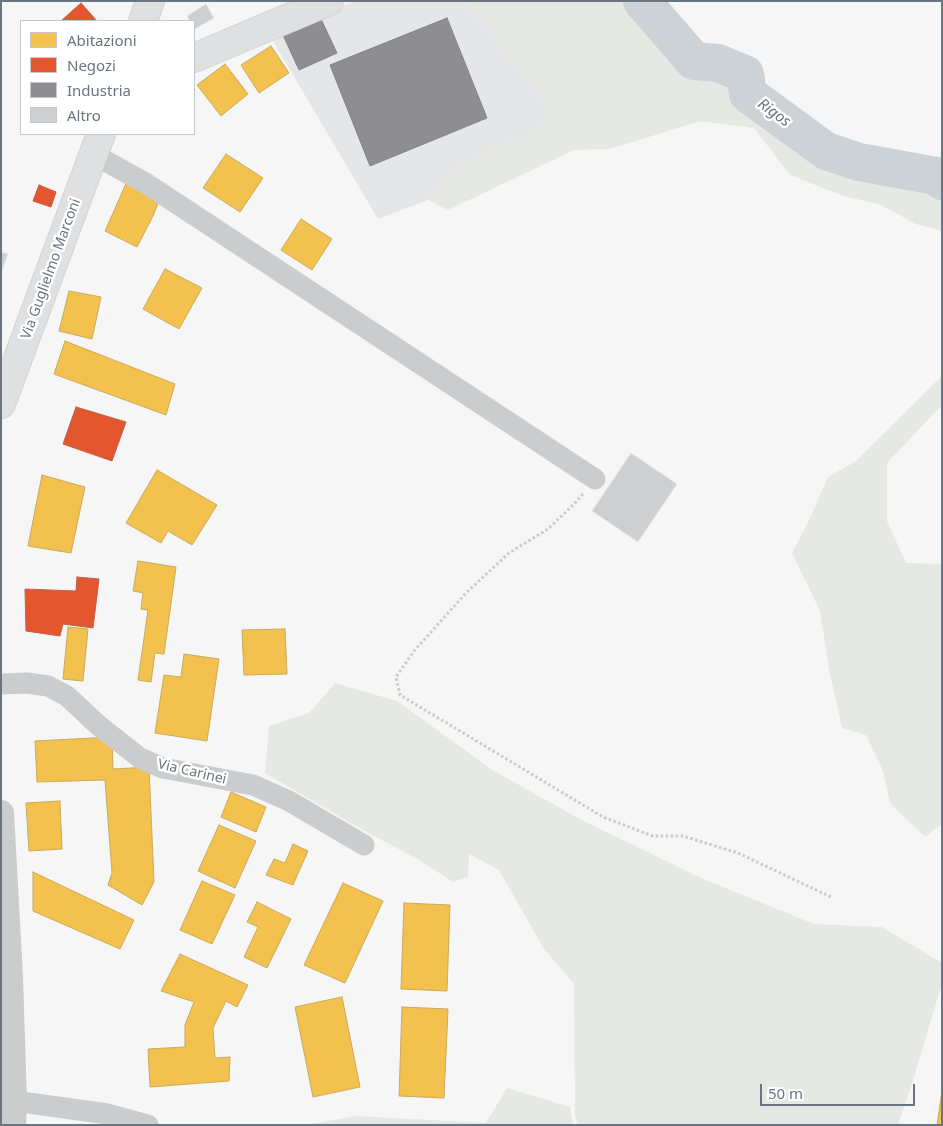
<!DOCTYPE html>
<html>
<head>
<meta charset="utf-8">
<style>
	body { margin:0 }
	#map { position:relative; width:943px; height:1126px; overflow:hidden; background:#f6f6f6; font-family:"Noto Sans",sans-serif }
	canvas { display:block }
	.frame { position:absolute; inset:0; border:2px solid #6a7582; pointer-events:none }
	.legend { position:absolute; left:20px; top:20px; width:175px; height:115px; box-sizing:border-box; background:#fff; border:1px solid #c3c8cd; margin:0; padding:6px 9px; list-style:none; font-size:15px; color:#6a7582 }
	.legend li { display:flex; align-items:center; gap:10px; height:25px }
	.legend b { width:25px; border:1px solid #c3c8cd }
	.scale { position:absolute; left:760px; top:1084px; width:155px; height:22px; box-sizing:border-box; border:2px solid #6a7582; border-top:0; padding-left:6px; font-size:15px; line-height:18px; white-space:nowrap; color:#6a7582; -webkit-text-stroke:4px #fff; paint-order:stroke }
</style>
</head>
<body>
<div id="map">
<canvas width="943" height="1126"></canvas>
<div class="frame"></div>
<ul class="legend">
<li><b style="height:14px;background:#f2c14e"></b>Abitazioni</li>
<li><b style="height:14px;background:#e4572e"></b>Negozi</li>
<li><b style="height:14px;background:#8d8d92"></b>Industria</li>
<li><b style="height:14px;background:#cecfd0"></b>Altro</li>
</ul>
<div class="scale">50 m</div>
</div>
<script>
const ctx = document.querySelector('canvas').getContext('2d');
ctx.lineJoin = 'round';
function fill(path, color) {
  ctx.fillStyle = color;
  ctx.fill(path, 'evenodd');
}
function toPath(rows) {
  const path = new Path2D();
  for (const r of rows) {
    path.moveTo(r[0], r[1]);
    for (let i = 2; i < r.length; i += 2) path.lineTo(r[i], r[i + 1]);
  }
  return path;
}
function trace(path, color, width, dash) {
  ctx.strokeStyle = color;
  ctx.lineWidth = width;
  ctx.lineCap = dash ? 'butt' : 'round';
  ctx.setLineDash(dash || []);
  ctx.stroke(path);
}
function drawText(font, color, halo, rows, align = 'center') {
  ctx.font = font + ' "Noto Sans",sans-serif';
  ctx.lineWidth = 5;
  ctx.setLineDash([]);
  ctx.textBaseline = 'middle';
  ctx.strokeStyle = halo;
  ctx.fillStyle = color;
  for (const [text, x, y, turn = 0] of rows) {
    ctx.save();
    ctx.translate(x, y);
    ctx.rotate((+turn || 0) * Math.PI / 180);
    ctx.textAlign = isNaN(turn) ? turn : align;
    if (halo) ctx.strokeText(text, 0, 0);
    ctx.fillText(text, 0, 0);
    ctx.restore();
  }
}
fill(toPath([
	[355,1,463,1,478,18,551,111,531,133,452,172,428,200,378,219,270,36]
]), '#e5e6e7');
fill(toPath([
	[463,1,666,1,703,51,745,57,772,92,840,146,927,163,942,169,942,231,916,224,879,204,843,196,790,175,754,128,700,121,610,149,574,150,448,210,428,200,452,172,531,133,551,111,478,18],
	[942,376,942,405,887,463,887,521,906,563,942,564,942,824,925,837,890,803,883,771,866,735,842,728,829,669,820,611,792,553,811,516,828,477,856,461],
	[335,683,397,701,494,771,580,819,703,879,814,924,882,927,942,963,942,983,912,1084,898,1125,578,1125,575,1116,574,984,544,949,499,870,469,854,468,877,453,882,416,858,368,833,265,773,269,726,309,713],
	[507,1088,570,1107,573,1125,305,1125,356,1116,486,1123]
]), '#e6e8e4');
const homes = toPath([
	[271,46,289,73,259,93,241,65,271,46],
	[225,64,248,94,221,116,197,85,225,64],
	[226,154,263,178,240,212,203,188,226,154],
	[128,179,162,194,152,218,137,247,105,231,128,179],
	[301,219,332,239,312,270,281,250,301,219],
	[165,269,202,288,179,329,143,309,165,269],
	[69,291,101,297,92,339,59,331,69,291],
	[65,341,175,384,166,415,54,374,65,341],
	[157,470,217,505,192,545,168,531,161,543,126,523,157,470],
	[42,475,85,487,71,553,28,546,42,475],
	[138,561,176,567,164,654,155,653,151,682,138,680,148,610,141,609,143,593,133,591,138,561],
	[68,627,88,629,83,681,63,679,68,627],
	[285,629,287,674,244,675,242,630,285,629],
	[184,654,219,659,207,741,155,733,164,675,181,677,184,654],
	[112,737,113,769,149,767,154,882,142,905,108,885,112,873,105,780,37,782,35,741,112,737],
	[231,792,266,807,256,832,221,817,231,792],
	[60,801,62,849,29,851,26,803,60,801],
	[219,825,256,841,235,888,198,871,219,825],
	[293,844,308,851,293,885,266,875,274,859,285,863,293,844],
	[33,872,134,920,120,949,33,911,33,872],
	[202,881,235,895,212,944,180,930,202,881],
	[343,883,383,901,345,983,304,965,343,883],
	[257,902,291,919,267,968,244,957,258,927,247,922,257,902],
	[404,903,450,905,447,991,401,989,404,903],
	[180,954,248,985,237,1007,226,1001,213,1028,215,1058,230,1057,229,1081,150,1087,148,1049,185,1047,185,1025,194,1002,161,991,180,954],
	[342,997,360,1087,313,1097,295,1007,342,997],
	[402,1007,448,1009,444,1098,399,1096,402,1007],
	[942,1091,942,1125,937,1125,942,1091]
]);
fill(homes, '#f2c14e');
trace(homes, '#c9aa5e', 1);
const shops = toPath([
	[81,3,97,21,61,21,81,3],
	[39,185,56,192,51,207,33,201,39,185],
	[76,407,126,422,112,461,63,444,76,407],
	[77,577,99,579,93,628,63,624,60,636,26,631,25,589,76,591,77,577]
]);
fill(shops, '#e4572e');
trace(shops, '#bf6047', 1);
const industry = toPath([
	[447,18,487,118,370,166,330,65,447,18],
	[321,19,337,53,299,70,283,35,321,19]
]);
fill(industry, '#8d8d92');
trace(industry, '#82868d', 1);
trace(toPath([
	[642,1,694,61,718,63,745,74,748,94,826,151,859,162,936,176,942,181]
]), '#ccd2d5', 38);
const building = toPath([
	[206,4,214,18,195,29,194,21,190,21,187,16,206,4],
	[1,252,8,254,1,273,1,252],
	[631,453,677,484,638,542,592,511,631,453]
]);
fill(building, '#cecfd0');
trace(building, '#e6e6e6', 1);
const secondary = toPath([
	[194,58,329,1]
]);
const primary = toPath([
	[143,21,150,1],
	[1,404,101,134]
]);
trace(secondary, '#d3d4d4', 30);
trace(primary, '#d3d4d5', 30);
trace(toPath([
	[583,494,575,503,548,529,509,553,466,593,414,651,396,677,400,695,603,817,653,836,683,836,738,853,831,897]
]), '#c9cacb', 3, [2.5, 2.5]);
trace(toPath([
	[93,154,147,184,595,479],
	[1,684,27,683,48,686,67,696,98,725,140,758,163,768,253,785,289,801,364,845],
	[14,1101,108,1114,148,1125]
]), '#cbcccd', 21);
trace(toPath([
	[1,813,10,977,14,1101,13,1125]
]), '#cbcccd', 26);
trace(secondary, '#dfe0e1', 28);
trace(primary, '#dfe0e1', 28);
drawText('14px', '#6a7582', '#fff', [
	["Via Guglielmo Marconi",51,269,-70],
	["Via Carinei",192,772,13]
]);
drawText('italic 15px', '#66757e', '#fff', [
	["Rigos",774,113,36]
]);
</script>
</body>
</html>
